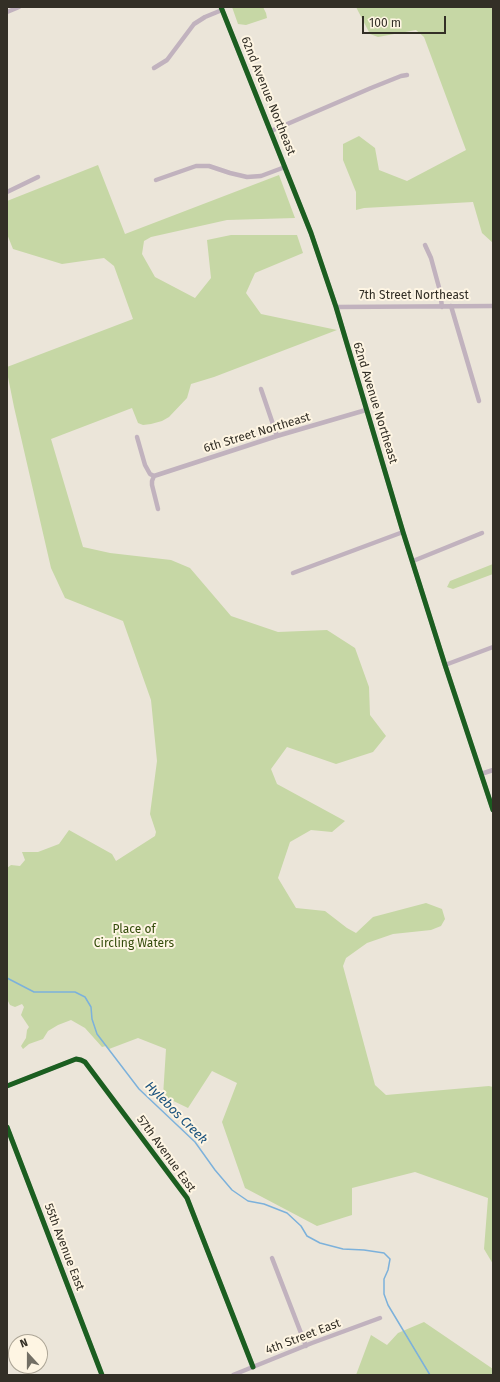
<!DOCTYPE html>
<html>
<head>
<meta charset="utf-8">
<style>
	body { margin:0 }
	#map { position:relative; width:500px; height:1382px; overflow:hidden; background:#ebe5d9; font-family:"Fira Sans",sans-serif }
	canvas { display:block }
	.frame { position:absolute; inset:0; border:8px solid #332f26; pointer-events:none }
	.north { position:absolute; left:8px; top:1334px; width:40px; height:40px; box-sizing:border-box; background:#fef5e3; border:1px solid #ada697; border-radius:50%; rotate:339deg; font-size:11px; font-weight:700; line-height:16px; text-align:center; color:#332f26 }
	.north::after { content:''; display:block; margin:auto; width:14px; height:18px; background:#736f65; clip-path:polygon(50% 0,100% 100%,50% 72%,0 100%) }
	.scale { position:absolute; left:362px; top:16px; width:84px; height:18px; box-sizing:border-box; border:2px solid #332f26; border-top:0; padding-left:5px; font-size:12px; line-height:14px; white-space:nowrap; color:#332f26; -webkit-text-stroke:3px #fef5e3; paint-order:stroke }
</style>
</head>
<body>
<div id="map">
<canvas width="500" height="1382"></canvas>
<div class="frame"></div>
<div class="north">N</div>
<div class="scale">100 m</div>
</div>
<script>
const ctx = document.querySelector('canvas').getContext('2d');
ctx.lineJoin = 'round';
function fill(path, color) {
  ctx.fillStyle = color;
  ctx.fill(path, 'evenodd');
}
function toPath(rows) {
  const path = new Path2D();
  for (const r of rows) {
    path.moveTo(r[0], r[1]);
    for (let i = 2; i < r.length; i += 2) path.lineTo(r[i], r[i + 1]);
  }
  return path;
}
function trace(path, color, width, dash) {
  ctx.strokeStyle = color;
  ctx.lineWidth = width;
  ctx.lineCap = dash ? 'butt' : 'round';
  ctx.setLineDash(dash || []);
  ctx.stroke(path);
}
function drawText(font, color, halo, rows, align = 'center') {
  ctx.font = font + ' "Fira Sans",sans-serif';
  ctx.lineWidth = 4;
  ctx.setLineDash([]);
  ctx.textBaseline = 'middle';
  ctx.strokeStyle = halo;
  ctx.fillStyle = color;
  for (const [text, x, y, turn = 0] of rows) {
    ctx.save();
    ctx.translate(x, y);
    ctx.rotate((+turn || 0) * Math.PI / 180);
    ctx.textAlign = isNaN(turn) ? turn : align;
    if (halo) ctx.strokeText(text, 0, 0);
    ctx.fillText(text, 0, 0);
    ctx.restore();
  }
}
fill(toPath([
	[232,7,263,7,266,13,267,18,246,25,238,24],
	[356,7,493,7,493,243,482,233,473,202,364,208,356,210,356,192,343,160,343,144,359,136,375,148,379,170,407,181,466,150,424,37,416,30,378,37,370,34],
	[98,165,125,234,279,175,295,218,227,220,151,237,144,241,142,254,155,277,195,298,211,278,207,240,231,235,297,235,303,253,255,273,246,293,261,314,337,330,214,377,191,384,187,398,169,417,162,421,151,424,143,425,138,423,132,408,51,439,83,547,110,553,171,560,190,568,231,616,278,632,327,630,355,648,369,687,370,715,386,736,373,752,336,764,287,747,271,769,277,784,345,821,332,832,311,830,290,842,278,878,296,908,325,911,347,928,356,933,373,917,426,903,442,909,445,919,441,926,431,930,393,934,367,943,346,958,343,966,375,1085,386,1095,489,1086,493,1087,493,1264,484,1249,488,1198,415,1172,352,1188,352,1215,317,1226,245,1188,222,1122,237,1083,212,1071,188,1108,163,1096,166,1049,138,1038,109,1049,106,1046,102,1047,85,1028,71,1020,58,1025,48,1031,43,1039,29,1044,23,1049,21,1046,26,1038,27,1030,29,1027,21,1015,24,1007,22,1004,15,1007,10,1005,7,999,7,868,11,865,20,866,25,860,22,852,38,852,59,844,69,830,112,854,116,861,155,836,156,832,150,814,157,761,151,700,123,621,65,598,51,568,14,407,7,372,7,367,133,319,114,266,104,258,62,264,13,249,7,234,7,201],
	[493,564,493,574,453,589,447,587,450,581],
	[424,1322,493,1369,493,1375,356,1375,371,1335,387,1345,398,1333]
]), '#c6d7a5');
trace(toPath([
	[7,978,34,992,75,992,85,997,91,1007,92,1019,97,1034,139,1089,195,1142,215,1170,232,1190,248,1201,264,1204,287,1213,301,1226,307,1236,320,1243,343,1249,364,1250,384,1253,390,1259,388,1270,384,1279,384,1294,388,1305,430,1375]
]), '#7cb1db', 1.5);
trace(toPath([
	[221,7,311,233,336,307,403,532,445,665,493,810],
	[7,12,19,7],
	[154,68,167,60,194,24,205,17,222,10],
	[271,131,371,88,401,76,407,75],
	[156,180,196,166,209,166,230,173,247,177,261,176,285,167],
	[7,192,38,177],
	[425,245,431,258,440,291,442,307],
	[451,306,479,401],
	[336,307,493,306],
	[261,389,277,436],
	[137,437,145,465,150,474,154,476],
	[154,476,277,436,366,410],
	[154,476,152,481,152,485,158,509],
	[413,561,482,533],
	[293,573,403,532],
	[445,665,493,647],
	[481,774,493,770],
	[7,1086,76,1059,81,1060,85,1062,187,1198,253,1367],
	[7,1127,102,1375],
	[272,1258,306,1346],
	[233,1375,312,1343,380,1318]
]), '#c1b2be', 4.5);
trace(toPath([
	[221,7,311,233,336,307,403,532,445,665,493,810],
	[7,1086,76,1059,81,1060,85,1062,187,1198,253,1367],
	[7,1127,102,1375]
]), '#1b5e20', 5);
drawText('12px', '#332f26', '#fef5e3', [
	["62nd Avenue Northeast",268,96,68],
	["7th Street Northeast",414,296],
	["62nd Avenue Northeast",375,403,73],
	["6th Street Northeast",257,433,-17],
	["57th Avenue East",166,1154,54],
	["55th Avenue East",64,1247,69],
	["4th Street East",303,1337,-21]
]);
drawText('12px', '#334b0a', '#fef5e3', [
	["Place of",134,930],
	["Circling Waters",134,944]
]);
drawText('italic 13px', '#19517d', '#fef5e3', [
	["Hylebos Creek",176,1113,45]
]);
</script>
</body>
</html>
